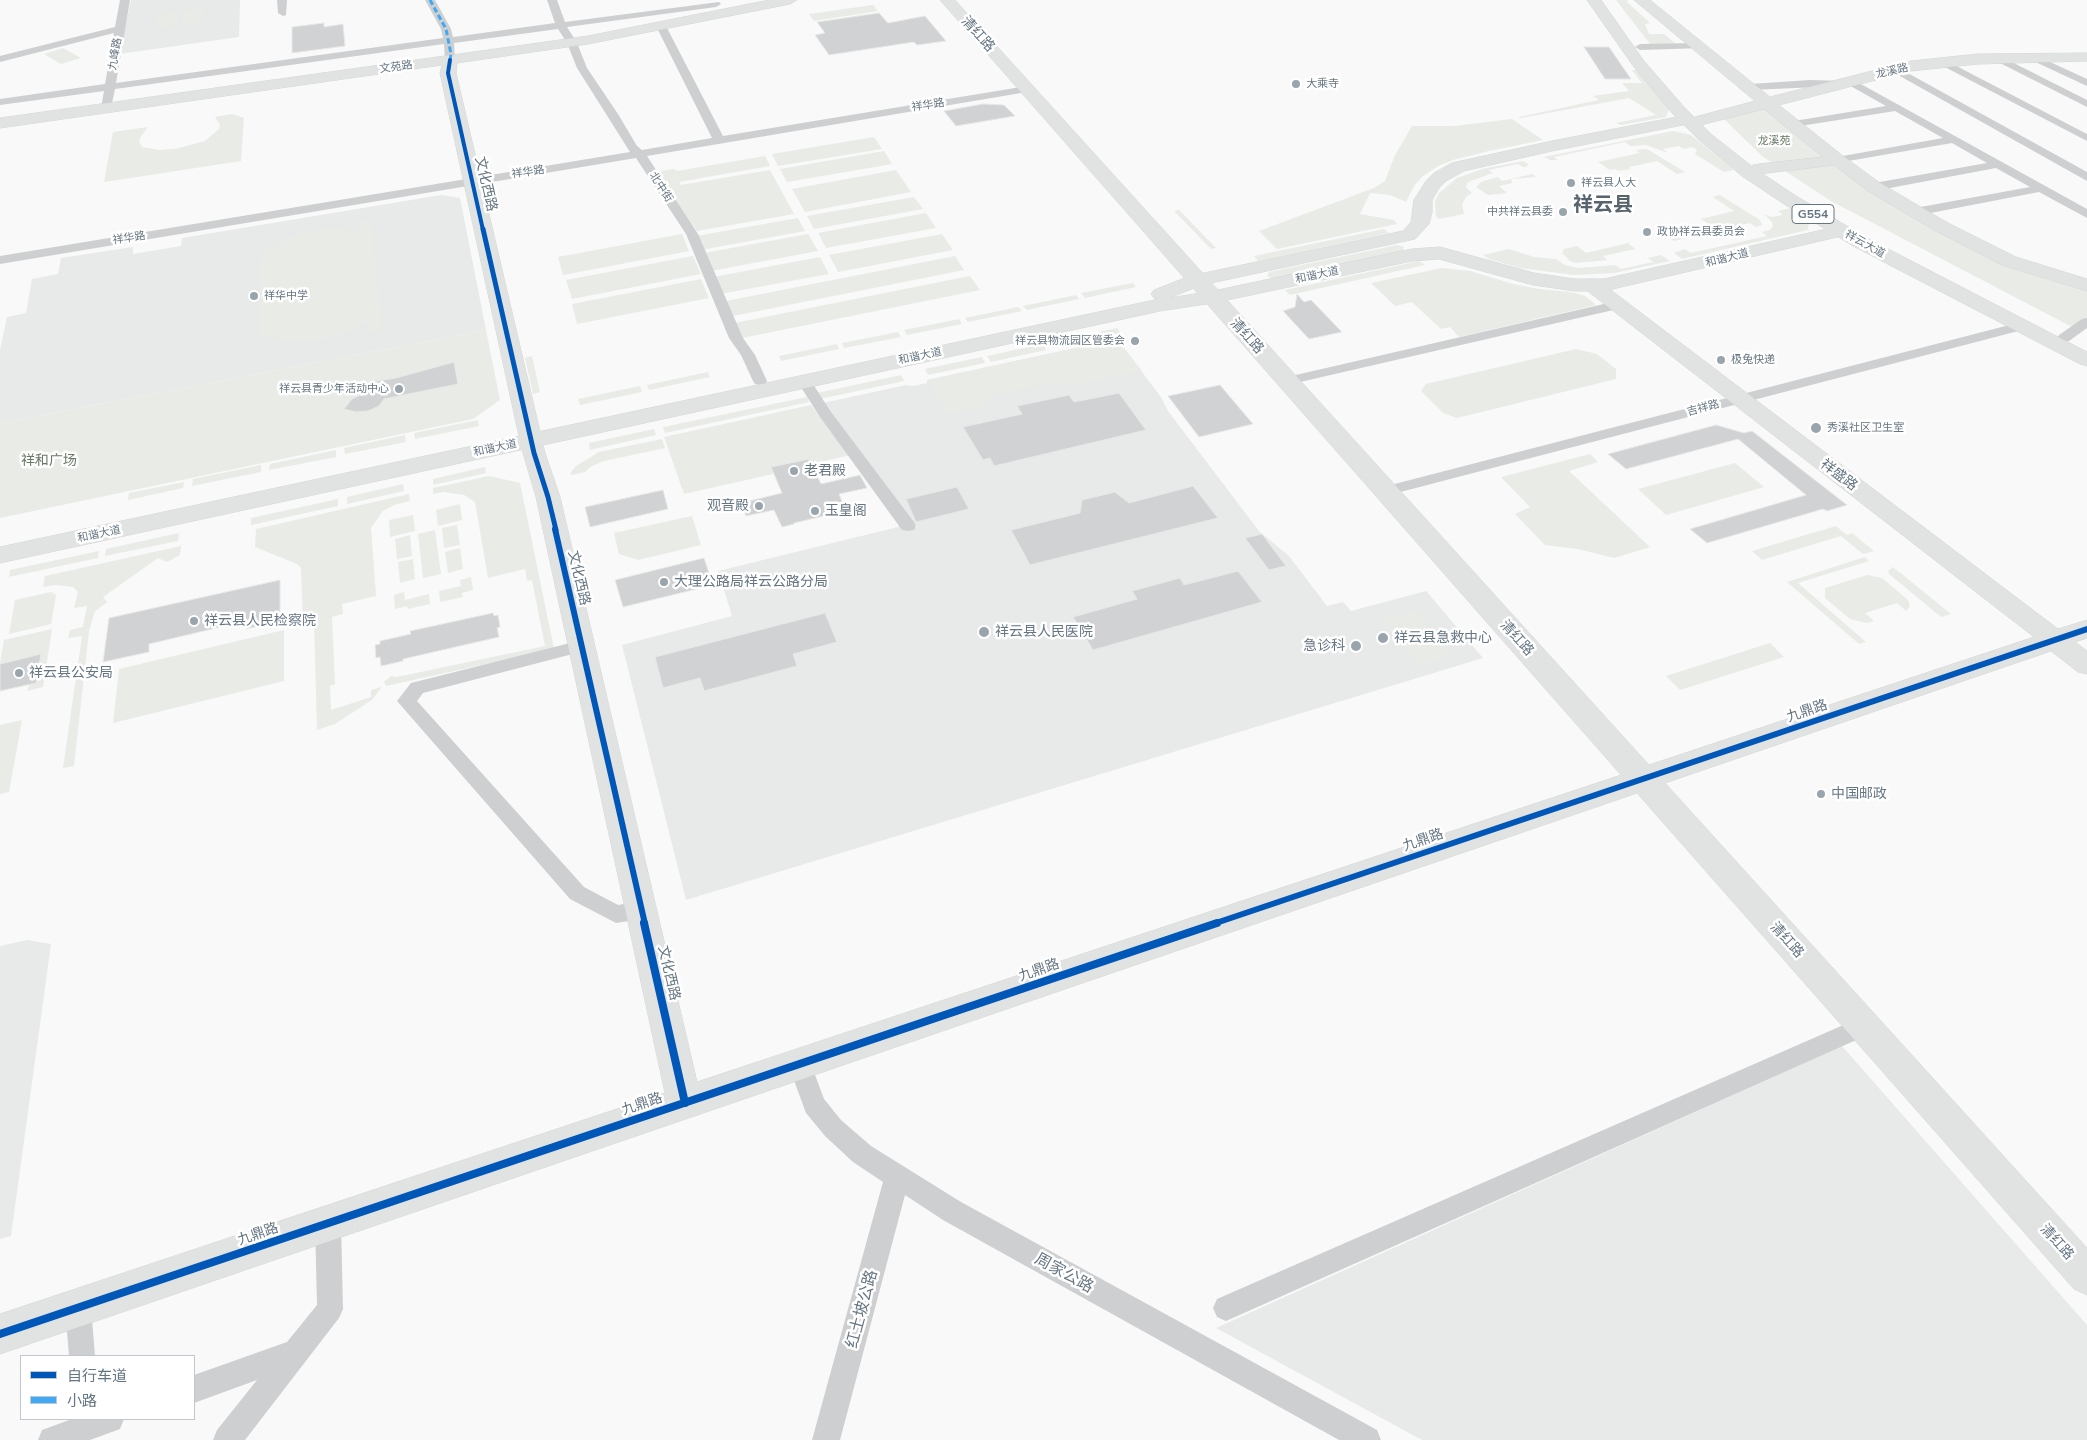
<!DOCTYPE html>
<html>
<head>
<meta charset="utf-8">
<style>
	body { margin:0 }
	#map { position:relative; width:2087px; height:1440px; overflow:hidden; background:#f9f9f9; font-family:Mulish,"Noto Sans SC",sans-serif }
	canvas { display:block }
	.legend { position:absolute; left:20px; top:1355px; width:175px; height:65px; box-sizing:border-box; background:#fff; border:1px solid #c1c8cd; margin:0; padding:6px 9px; list-style:none; font-size:15px; color:#657683 }
	.legend li { display:flex; align-items:center; gap:10px; height:25px }
	.legend b { width:25px; border:1px solid #c1c8cd }
</style>
</head>
<body>
<div id="map">
<canvas width="2087" height="1440"></canvas>
<ul class="legend">
<li><b style="height:6px;background:#0057b8"></b>自行车道</li>
<li><b style="height:6px;background:#3fa9f5"></b>小路</li>
</ul>
</div>
<script>
const ctx = document.querySelector('canvas').getContext('2d');
ctx.lineJoin = 'round';
function fill(path, color) {
  ctx.fillStyle = color;
  ctx.fill(path, 'evenodd');
}
function toPath(rows) {
  const path = new Path2D();
  for (const r of rows) {
    path.moveTo(r[0], r[1]);
    for (let i = 2; i < r.length; i += 2) path.lineTo(r[i], r[i + 1]);
  }
  return path;
}
function trace(path, color, width, dash) {
  ctx.strokeStyle = color;
  ctx.lineWidth = width;
  ctx.lineCap = dash ? 'butt' : 'round';
  ctx.setLineDash(dash || []);
  ctx.stroke(path);
}
function drawText(font, color, halo, rows, align = 'center') {
  ctx.font = font + ' Mulish,"Noto Sans SC",sans-serif';
  ctx.lineWidth = 5;
  ctx.setLineDash([]);
  ctx.textBaseline = 'middle';
  ctx.strokeStyle = halo;
  ctx.fillStyle = color;
  for (const [text, x, y, turn = 0] of rows) {
    ctx.save();
    ctx.translate(x, y);
    ctx.rotate((+turn || 0) * Math.PI / 180);
    ctx.textAlign = isNaN(turn) ? turn : align;
    if (halo) ctx.strokeText(text, 0, 0);
    ctx.fillText(text, 0, 0);
    ctx.restore();
  }
}
fill(toPath([
	[131,0,240,0,239,37,119,54],
	[441,195,460,198,486,330,0,423,0,350,7,317,26,313,32,279,58,274,61,258,133,247,133,254,181,246,182,238],
	[1117,339,1161,397,1168,411,1259,531,1289,556,1327,606,1343,602,1351,611,1426,591,1483,658,686,900,622,645,732,616,718,571,902,526,907,529,917,527,823,403,906,385,913,386,927,383,927,380],
	[27,940,51,944,11,1236,0,1239,0,946],
	[1842,1046,2087,1325,2087,1440,1422,1440,1216,1328]
]), '#e8e9e9');
fill(toPath([
	[1616,0,1629,0,1626,1,1650,23,1645,24,1649,34,1664,34,1676,44,1650,44],
	[873,5,878,11,814,21,809,14],
	[204,9,203,22,182,25,184,11],
	[179,12,177,25,156,28,158,15],
	[63,48,81,58,61,64,44,54],
	[1632,70,1644,70,1670,106,1666,117,1621,125,1616,123,1656,115,1629,98,1521,118,1519,117,1599,100,1593,96,1629,91,1622,83,1642,83],
	[1762,109,1767,109,1923,219,2087,288,2087,318,2072,327,1831,201,1762,156,1724,119],
	[232,114,244,118,241,161,104,182,113,132,148,127,141,136,139,142,142,147,159,150,175,149,205,141,219,129,220,125,215,117],
	[1512,119,1543,140,1489,151,1453,160,1438,166,1423,176,1414,186,1406,202,1390,195,1370,193,1360,214,1394,220,1397,224,1277,249,1259,231,1374,188,1385,181,1395,155,1412,126,1454,126],
	[1673,131,1691,135,1734,170,1724,172,1695,154,1697,150,1693,147,1684,149,1679,146,1663,149,1667,152,1665,152,1646,145,1630,146,1625,142,1554,157,1558,160,1550,160,1544,157],
	[874,137,882,149,778,166,772,154],
	[1647,149,1685,172,1677,174,1657,161,1629,167,1630,169,1618,171,1615,169,1610,170,1598,162,1640,153,1636,150],
	[884,151,892,164,787,182,780,169],
	[765,156,770,166,679,182,681,185,770,170,794,214,697,231,654,172,674,169,677,171],
	[1523,161,1528,164,1527,167,1523,167,1518,164,1489,170,1493,173,1468,182,1466,187,1472,193,1466,197,1462,205,1464,214,1439,219,1436,216,1435,201,1439,193,1457,178,1482,169],
	[896,170,911,192,805,212,792,189],
	[1533,174,1536,177,1511,179,1512,183,1499,186,1507,193,1488,195,1476,187,1481,182,1494,178,1498,177,1502,181],
	[1720,195,1760,220,1762,225,1756,227,1750,223,1718,230,1701,219,1734,211,1713,197],
	[914,197,923,209,814,229,807,216],
	[1791,208,1809,220,1808,230,1682,259,1674,253,1685,249,1691,253,1767,236,1762,232,1770,230,1773,226,1772,222,1764,214,1772,217,1783,215,1778,211],
	[1179,210,1216,248,1211,249,1174,211],
	[926,213,936,228,826,248,818,233],
	[798,218,805,231,701,250,696,236],
	[371,220,383,330,369,333,367,321,346,333,319,341,292,342,270,337,259,339,260,261,265,252,279,242,302,232,332,228,359,231,359,222],
	[1384,229,1389,233,1258,261,1254,256],
	[1691,229,1703,238,1700,239,1695,236,1674,241,1665,235],
	[682,234,689,251,563,275,558,257],
	[808,234,818,251,711,271,704,253],
	[942,234,953,250,838,272,829,255],
	[1628,243,1635,249,1603,256,1607,260,1598,261,1576,263,1570,261,1562,253,1564,249,1577,246,1586,253],
	[1397,245,1404,247,1403,251,1274,279,1267,276,1269,272],
	[1509,249,1534,257,1556,259,1565,265,1578,268,1615,265,1621,269,1653,262,1648,258,1661,255,1670,261,1614,273,1574,275,1520,268,1489,259,1483,255],
	[693,256,701,274,572,299,566,280],
	[955,256,964,270,733,316,726,301],
	[820,257,829,274,720,294,713,277],
	[1419,261,1425,265,1290,295,1285,290],
	[1442,268,1470,271,1513,284,1539,289,1571,292,1585,296,1596,305,1459,337,1450,327,1441,329,1412,302,1395,306,1371,283],
	[970,276,980,290,742,338,735,323],
	[701,279,709,298,577,324,572,304],
	[1133,283,1136,287,1085,298,1081,293],
	[1076,295,1079,299,1027,310,1023,306],
	[1018,307,1022,311,968,322,965,318],
	[959,319,962,324,907,335,904,330],
	[1117,328,1121,333,1053,348,1049,343],
	[486,330,500,400,473,419,0,518,0,423],
	[898,332,901,337,844,348,842,343],
	[1117,339,1142,371,1072,386,1061,383,1049,383,996,394,986,400,981,407,948,414,927,380],
	[837,344,839,349,781,361,779,356],
	[1043,344,1046,350,991,362,987,356],
	[1576,349,1597,354,1616,369,1616,379,1457,418,1443,413,1421,391,1426,384],
	[532,356,540,392,533,394,525,358],
	[982,357,985,363,928,375,925,369],
	[708,372,710,377,649,390,647,385],
	[901,375,904,381,820,399,817,393],
	[640,386,642,392,580,405,578,399],
	[807,397,809,402,665,433,663,427],
	[811,405,851,455,811,464,809,459,772,467,773,474,684,494,664,437],
	[478,420,479,426,415,439,414,433],
	[654,429,656,435,590,450,589,443],
	[405,435,406,442,345,454,344,448],
	[662,439,665,448,604,461,590,467,585,472,571,475,571,472,576,466,599,452],
	[336,450,336,457,269,470,270,464],
	[1590,454,1598,462,1569,471,1650,547,1614,558,1578,549,1545,545,1515,514,1530,507,1501,477],
	[1735,463,1764,487,1666,515,1638,489],
	[261,465,261,472,192,486,193,479],
	[485,467,486,473,433,485,433,479],
	[489,476,520,483,554,649,386,686,384,682,391,676,397,677,545,646,532,580,527,581,525,569,488,578,475,502,464,495,443,492,433,494,433,488],
	[184,482,183,488,128,500,129,493],
	[403,484,404,491,347,504,347,497],
	[409,494,410,501,394,505,383,511,371,528,376,596,342,604,343,614,332,617,335,684,330,686,331,710,371,697,371,690,382,687,372,700,335,724,317,730,314,621,303,623,301,568,297,564,255,547,256,529],
	[338,499,338,506,251,525,251,518],
	[460,504,462,520,438,526,436,510],
	[413,515,415,531,390,537,389,520],
	[692,516,701,545,638,560,619,554,614,533],
	[457,525,460,545,444,548,442,528],
	[1836,526,1847,535,1852,533,1874,551,1863,554,1841,536,1762,560,1752,551],
	[435,530,441,574,423,578,418,534],
	[179,533,178,541,105,556,106,549],
	[410,535,412,556,397,559,395,539],
	[181,546,180,555,167,562,158,558,103,597,107,602,95,611,89,631,74,766,63,768,82,636,68,638,70,630,83,627,87,606,74,608,78,592,73,587,55,585,43,587,45,576],
	[460,548,463,569,448,573,445,552],
	[99,551,98,558,9,577,10,570],
	[1865,557,1869,561,1798,583,1866,642,1859,644,1787,582],
	[413,559,415,579,400,583,398,562],
	[1893,567,1951,614,1941,617,1889,574,1888,571],
	[1867,575,1882,578,1908,600,1910,606,1906,611,1897,603,1865,613,1874,621,1867,623,1850,619,1825,598,1825,588],
	[471,577,473,590,462,593,463,597,440,602,439,591,461,586,460,580],
	[51,592,56,595,51,624,9,634,15,600],
	[404,592,405,600,429,594,430,604,408,609,407,606,395,609,394,595],
	[1416,610,1454,655,1420,665,1383,619],
	[52,629,43,687,27,691,40,655,0,664,4,640],
	[284,630,284,681,113,723,119,669],
	[1770,643,1784,657,1680,690,1666,676],
	[22,720,9,792,0,794,0,725]
]), '#e8ebe6');
const building = toPath([
	[879,13,888,23,925,16,946,41,917,45,914,42,829,55,815,35,825,33,817,22,879,13],
	[324,23,324,27,343,24,345,46,292,53,292,27,324,23],
	[1584,47,1609,47,1631,79,1605,79,1584,47],
	[983,104,1004,105,1015,116,956,126,944,111,983,104],
	[1297,294,1304,302,1311,300,1342,332,1309,339,1283,311,1295,307,1297,294],
	[454,362,458,384,384,399,379,406,368,411,356,412,344,409,352,399,367,392,366,383,396,378,454,362],
	[1220,385,1253,424,1199,437,1168,396,1220,385],
	[1119,393,1146,430,994,466,990,458,983,460,963,427,1022,414,1017,406,1069,395,1074,402,1119,393],
	[1716,425,1744,433,1752,431,1847,505,1827,511,1823,509,1707,543,1690,529,1806,495,1738,439,1626,469,1608,454,1716,425],
	[809,459,821,484,860,475,867,488,839,494,846,511,794,523,794,524,782,527,774,510,746,516,741,503,782,493,771,467,809,459],
	[1193,486,1218,518,1030,565,1011,530,1080,513,1082,500,1115,492,1129,503,1193,486],
	[957,487,969,509,916,522,906,499,957,487],
	[663,490,668,509,590,527,585,507,663,490],
	[1262,534,1286,566,1269,570,1245,538,1262,534],
	[704,558,713,585,623,607,615,580,704,558],
	[1238,571,1262,602,1093,650,1073,617,1137,599,1132,591,1180,578,1184,585,1238,571],
	[280,580,280,621,246,629,246,621,149,644,149,652,103,662,109,618,280,580],
	[493,613,494,616,498,615,500,627,497,628,499,637,403,659,403,661,381,666,380,657,376,658,375,645,380,644,380,641,411,634,410,631,493,613],
	[825,613,837,642,793,654,797,666,704,691,700,678,663,688,655,657,825,613],
	[41,654,36,683,0,691,0,664,41,654]
]);
fill(building, '#d0d2d3');
trace(building, '#e8e8e8', 1);
const secondary = toPath([
	[769,0,797,0,790,4,588,44,457,63,456,73,545,453,560,497,697,1082,1621,775,940,0,955,0,1649,765,2034,637,1585,289,1582,285,1585,281,1592,279,1599,281,2058,629,2087,620,2087,638,2075,642,2087,651,2087,674,2078,672,2051,651,1665,783,2087,1248,2087,1295,2074,1289,1637,793,0,1354,0,1314,665,1093,536,497,523,453,515,418,440,73,442,65,0,128,0,118,588,36,769,0],
	[1634,0,1650,0,1770,97,1911,61,1978,54,2087,53,2087,61,1978,64,1911,71,1779,105,1843,156,1880,183,1948,223,2016,257,2087,279,2087,291,2002,265,1936,231,1868,191,1834,165,1759,174,1753,173,1750,169,1753,165,1759,164,1823,157,1764,109,1701,125,1695,123,1693,120,1695,117,1755,101,1634,0]
]);
const primary = toPath([
	[1687,115,1693,117,1695,120,1693,123,1552,151,1464,171,1446,181,1439,188,1432,200,1432,213,1429,224,1415,239,1202,285,1169,298,1213,291,1412,249,1440,247,1534,273,1575,279,1604,279,1840,226,1846,227,1849,231,1846,235,1604,291,1575,291,1533,285,1439,259,1412,261,1213,303,1160,311,0,563,0,547,1159,299,1154,298,1151,294,1154,290,1190,276,1403,231,1411,222,1414,200,1426,181,1434,173,1452,163,1552,141,1687,115]
]);
const highway = toPath([
	[1587,0,1601,0,1644,61,1684,107,1711,134,1754,168,1796,196,1869,239,2087,352,2087,366,2080,364,1855,247,1784,204,1742,176,1699,140,1672,113,1634,67,1587,0]
]);
trace(secondary, '#d5d6d7', 1);
trace(primary, '#d5d6d7', 1);
trace(highway, '#d5d6d6', 1);
fill(toPath([
	[120,0,130,0,116,83,443,38,441,29,425,0,435,0,451,29,453,37,555,23,547,0,557,0,565,22,719,2,721,4,716,7,567,27,577,43,587,68,618,114,637,146,642,150,712,138,656,26,661,23,666,26,723,136,1027,86,1032,89,1027,92,647,156,698,234,743,338,755,355,767,381,765,384,760,385,755,384,753,381,741,355,729,338,686,234,636,158,0,264,0,256,630,152,577,68,567,43,558,29,454,43,455,60,450,63,445,60,444,44,115,89,111,108,106,111,101,108,104,91,0,105,0,99,105,84,114,33,0,62,0,56,115,27,120,0],
	[277,0,287,0,286,15,283,16,278,13,277,0],
	[1699,43,1704,46,1703,48,1640,50,1635,47,1640,44,1699,43],
	[1998,55,2087,100,2087,107,1994,60,1994,56,1998,55],
	[2035,55,2087,79,2087,86,2031,60,2031,56,2035,55],
	[1943,59,2087,134,2087,141,1939,64,1938,62,1939,60,1943,59],
	[1895,66,2087,172,2087,181,1891,71,1890,69,1891,67,1895,66],
	[1850,78,2087,209,2087,218,2039,192,1915,216,1911,215,1909,212,1911,209,1915,208,2030,187,1996,168,1874,191,1870,190,1868,187,1874,183,1987,163,1952,143,1837,163,1833,162,1831,160,1837,157,1943,138,1895,111,1794,127,1790,126,1788,124,1790,122,1794,121,1886,106,1847,84,1842,86,1750,90,1745,87,1750,84,1810,80,1845,81,1850,78],
	[1617,301,1624,305,1622,308,1287,385,1282,384,1280,381,1282,378,1287,377,1617,301],
	[2087,318,2087,328,2069,341,2059,341,2057,338,2059,335,2082,319,2087,318],
	[2021,322,2028,326,2026,329,1385,496,1379,494,1377,491,1379,488,2021,322],
	[804,377,809,378,831,412,914,522,916,526,914,530,908,531,902,530,820,417,797,381,799,378,804,377],
	[582,640,588,642,591,646,588,650,423,693,417,701,584,887,618,905,642,901,649,904,653,910,649,916,642,919,616,923,570,899,397,701,411,683,582,640],
	[1864,1016,1872,1019,1875,1026,1872,1033,1235,1317,1226,1321,1217,1317,1213,1308,1217,1299,1864,1016],
	[800,1053,808,1056,824,1099,841,1120,871,1146,961,1202,1377,1430,1381,1440,1339,1440,943,1220,905,1195,840,1440,812,1440,883,1182,853,1162,825,1136,806,1113,788,1064,792,1056,800,1053],
	[328,1210,337,1214,341,1223,343,1309,339,1318,245,1440,213,1440,217,1430,257,1380,194,1403,194,1375,287,1342,317,1305,315,1223,319,1214,328,1210],
	[78,1294,87,1298,91,1307,95,1356,69,1356,65,1307,69,1298,78,1294],
	[72,1419,124,1419,120,1429,90,1440,38,1440,42,1430,72,1419]
]), '#cecfd0');
fill(secondary, '#e1e2e2');
fill(primary, '#e1e2e2');
fill(highway, '#e1e2e2');
trace(toPath([
	[430,0,446,29,451,54,450,60]
]), '#3fa9f5', 3, [5.5, 3]);
trace(toPath([
	[450,60,448,73,483,230]
]), '#0057b8', 4);
trace(toPath([
	[483,229,534,453,548,497,556,530]
]), '#0057b8', 5);
trace(toPath([
	[555,529,645,924],
	[1213,924,2087,629]
]), '#0057b8', 6);
trace(toPath([
	[644,923,685,1103],
	[0,1334,1217,923]
]), '#0057b8', 8);
for (const [x, y, r, color] of [
	[1296,84,5,"#99a4ac"],
	[1571,183,5,"#99a4ac"],
	[1563,212,5,"#99a4ac"],
	[1647,232,5,"#99a4ac"],
	[254,296,5,"#99a4ac"],
	[1135,341,5,"#99a4ac"],
	[1721,360,5,"#99a4ac"],
	[399,389,5,"#99a4ac"],
	[1816,428,6,"#99a4ac"],
	[794,471,5,"#99a4ac"],
	[759,506,5,"#99a4ac"],
	[815,511,5,"#99a4ac"],
	[664,582,5,"#99a4ac"],
	[194,621,5,"#99a4ac"],
	[984,632,6,"#99a4ac"],
	[1383,638,6,"#99a4ac"],
	[1356,646,6,"#99a4ac"],
	[19,673,5,"#99a4ac"],
	[1821,794,5,"#99a4ac"]
]) {
  const dot = new Path2D();
  dot.arc(x, y, r, 0, 2 * Math.PI);
  ctx.fillStyle = color;
  ctx.fill(dot);
  trace(dot, '#fff', 2);
}
drawText('11px', '#657683', '#fff', [
	["九峰路",115,54,-80],
	["文苑路",396,67,-8],
	["龙溪路",1892,71,-12],
	["祥华路",928,105,-9],
	["祥华路",528,172,-9],
	["北中街",661,187,57],
	["祥华路",129,238,-9],
	["祥云大道",1865,244,29],
	["和谐大道",1727,258,-14],
	["和谐大道",1317,275,-12],
	["和谐大道",920,356,-12],
	["吉祥路",1703,408,-15],
	["和谐大道",495,448,-12],
	["和谐大道",99,534,-12]
]);
drawText('11px', '#657683', '#fff', [
	["大乘寺",1306,84],
	["祥云县人大",1581,183],
	["中共祥云县委",1553,212,"right"],
	["政协祥云县委员会",1657,232],
	["祥华中学",264,296],
	["祥云县物流园区管委会",1125,341,"right"],
	["极兔快递",1731,360],
	["祥云县青少年活动中心",389,389,"right"],
	["秀溪社区卫生室",1827,428]
], 'left');
drawText('11px', '#687a64', '#fff', [
	["龙溪苑",1774,141]
]);
for (const [x, y, w] of [
	[1813,214,42]
]) {
  const box = new Path2D();
  box.roundRect(x - w / 2, y - 9.5, w, 19, 4);
  ctx.fillStyle = '#fff';
  ctx.fill(box);
  trace(box, '#657683', 1);
}
drawText('bold 12px', '#657683', null, [
	["G554",1813,214]
]);
drawText('14px', '#657683', '#fff', [
	["清红路",978,34,48],
	["文化西路",486,184,77],
	["清红路",1247,336,48],
	["祥盛路",1839,475,37],
	["文化西路",579,578,77],
	["清红路",1517,638,48],
	["九鼎路",1807,711,-19],
	["九鼎路",1423,840,-19],
	["清红路",1787,940,48],
	["九鼎路",1039,970,-19],
	["文化西路",669,973,77],
	["九鼎路",642,1104,-19],
	["九鼎路",258,1234,-19],
	["清红路",2057,1242,48]
]);
drawText('14px', '#687a64', '#fff', [
	["祥和广场",49,461]
]);
drawText('14px', '#657683', '#fff', [
	["老君殿",804,471],
	["观音殿",749,506,"right"],
	["玉皇阁",825,511],
	["大理公路局祥云公路分局",674,582],
	["祥云县人民检察院",204,621],
	["祥云县人民医院",995,632],
	["祥云县急救中心",1394,638],
	["急诊科",1345,646,"right"],
	["祥云县公安局",29,673],
	["中国邮政",1831,794]
], 'left');
drawText('16px', '#657683', '#fff', [
	["周家公路",1064,1273,29],
	["红土坡公路",862,1309,-75]
]);
drawText('bold 20px', '#57646e', '#fff', [
	["祥云县",1603,205]
]);
</script>
</body>
</html>
